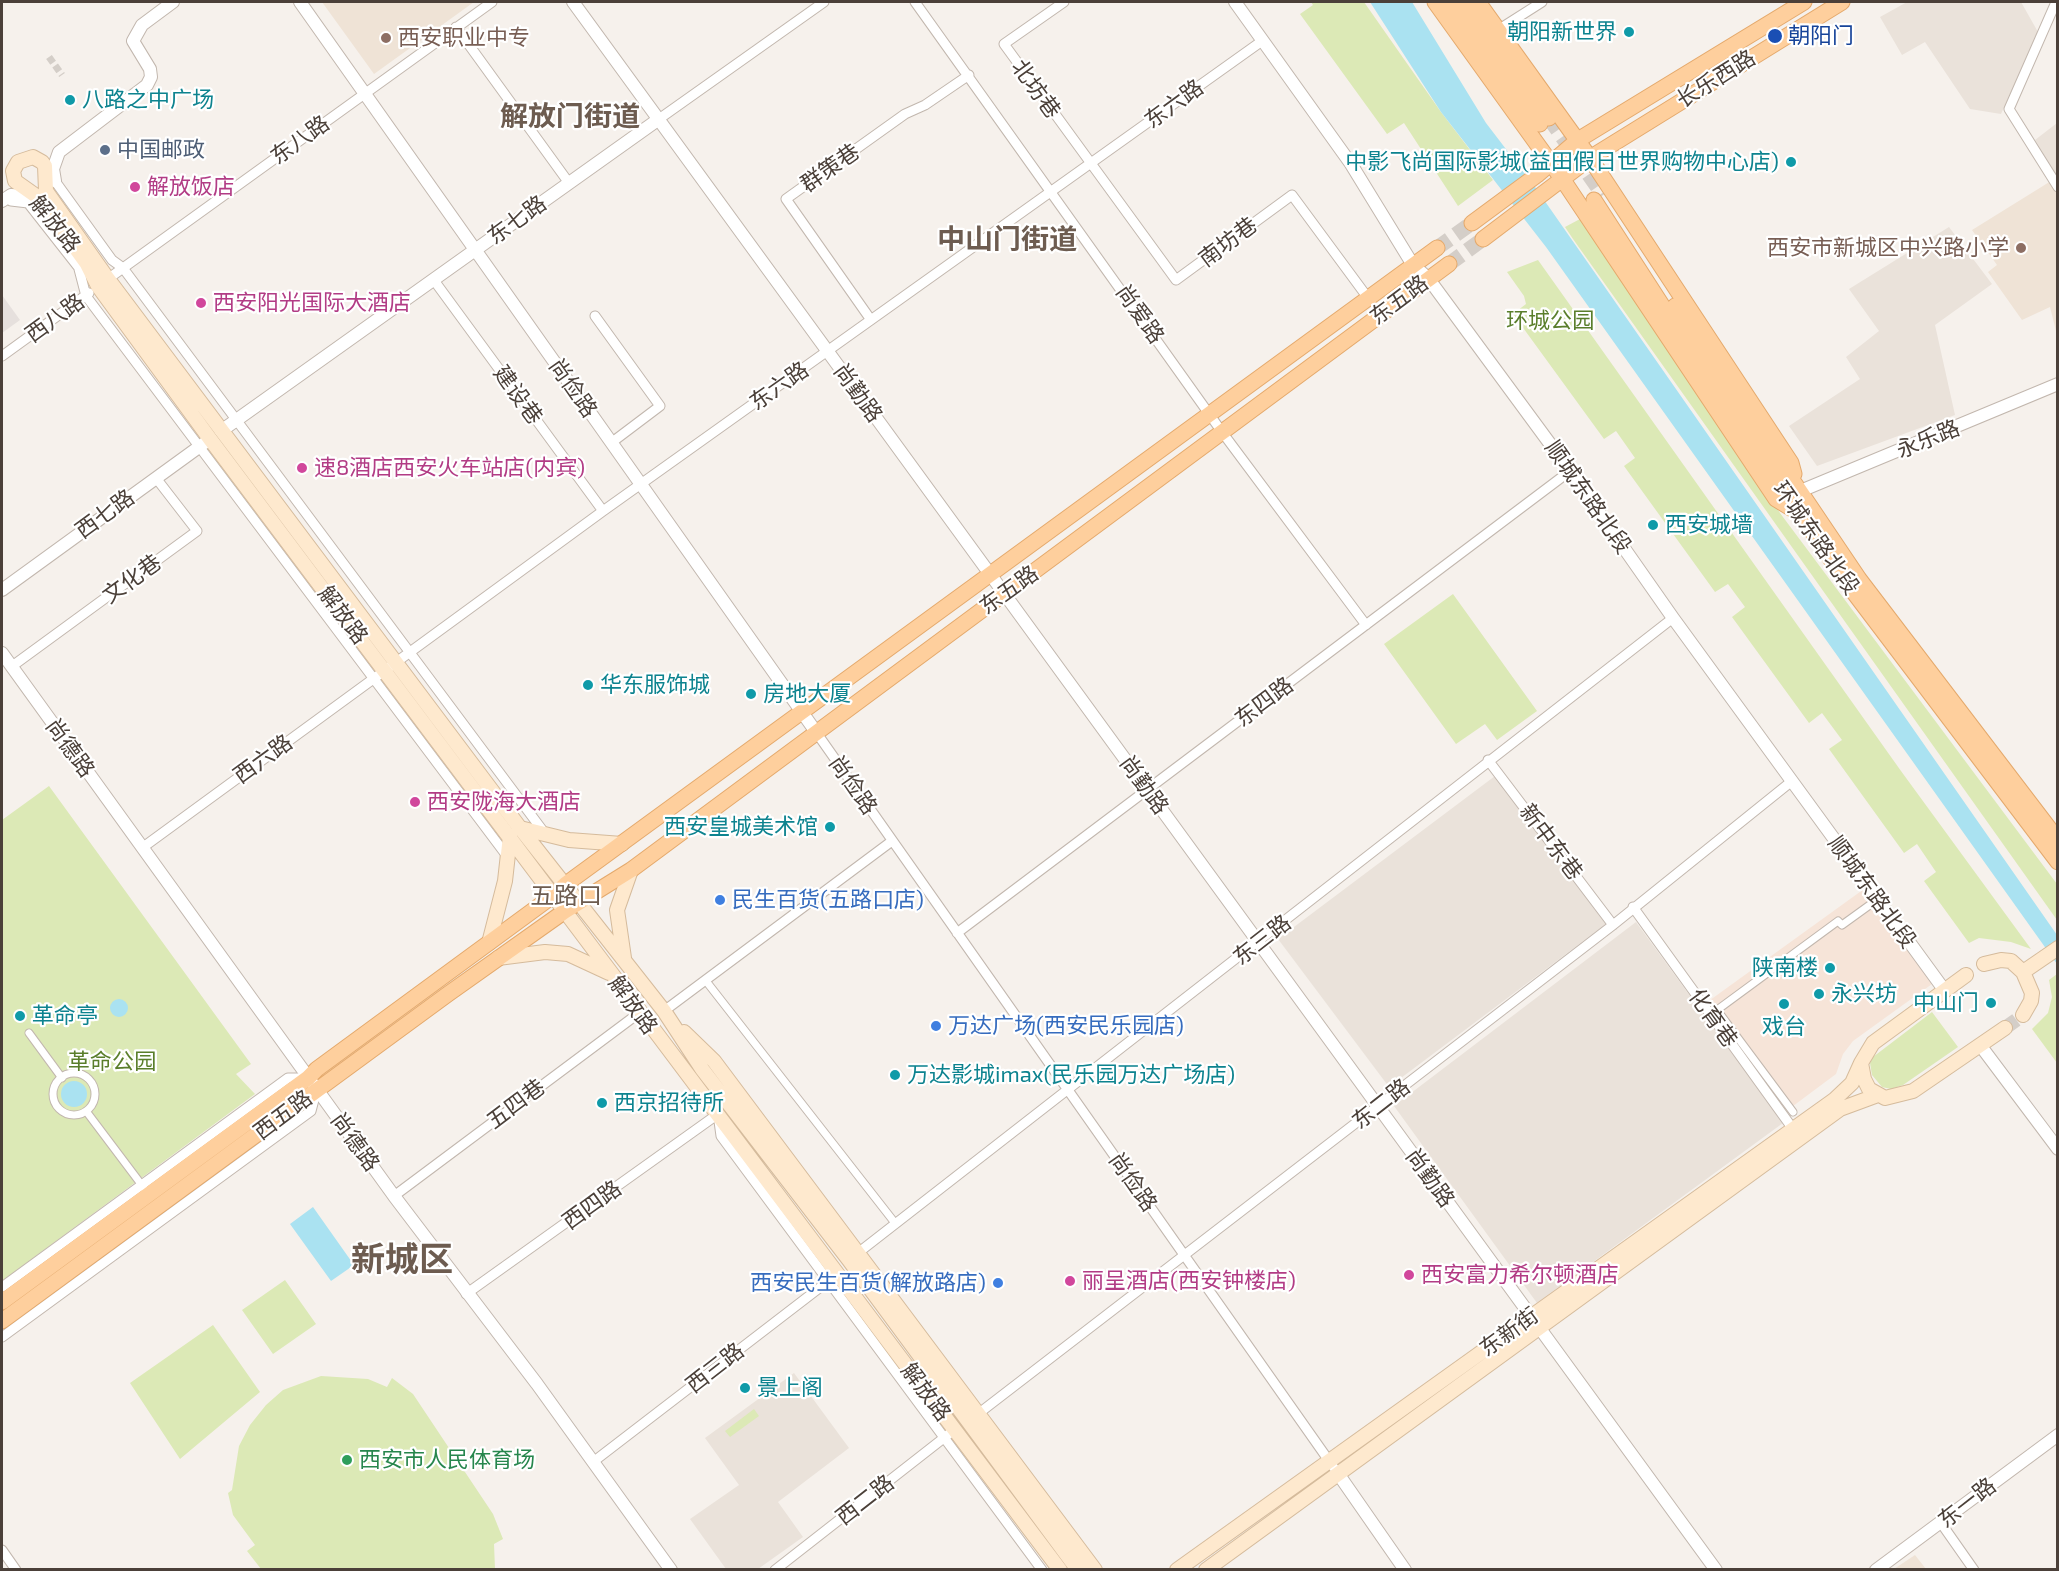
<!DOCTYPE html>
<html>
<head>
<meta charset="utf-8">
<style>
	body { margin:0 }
	#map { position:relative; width:2059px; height:1571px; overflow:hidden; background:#f6f1ec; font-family:"Exo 2",sans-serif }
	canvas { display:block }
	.frame { position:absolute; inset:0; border:3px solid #4b4039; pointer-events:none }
</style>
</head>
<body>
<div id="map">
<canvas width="2059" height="1571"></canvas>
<div class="frame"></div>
</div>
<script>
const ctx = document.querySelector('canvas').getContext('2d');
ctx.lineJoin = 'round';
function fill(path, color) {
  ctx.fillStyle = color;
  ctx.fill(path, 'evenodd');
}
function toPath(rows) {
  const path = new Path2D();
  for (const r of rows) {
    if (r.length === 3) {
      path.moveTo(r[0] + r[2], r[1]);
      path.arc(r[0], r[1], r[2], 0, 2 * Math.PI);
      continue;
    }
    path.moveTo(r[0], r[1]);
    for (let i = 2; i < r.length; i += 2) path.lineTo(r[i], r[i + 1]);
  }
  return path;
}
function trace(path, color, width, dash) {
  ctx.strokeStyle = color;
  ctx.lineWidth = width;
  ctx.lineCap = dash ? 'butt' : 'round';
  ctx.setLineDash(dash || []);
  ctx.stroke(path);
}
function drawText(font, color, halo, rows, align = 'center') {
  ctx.font = font + ' "Exo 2","Noto Sans SC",sans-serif';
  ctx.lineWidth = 4.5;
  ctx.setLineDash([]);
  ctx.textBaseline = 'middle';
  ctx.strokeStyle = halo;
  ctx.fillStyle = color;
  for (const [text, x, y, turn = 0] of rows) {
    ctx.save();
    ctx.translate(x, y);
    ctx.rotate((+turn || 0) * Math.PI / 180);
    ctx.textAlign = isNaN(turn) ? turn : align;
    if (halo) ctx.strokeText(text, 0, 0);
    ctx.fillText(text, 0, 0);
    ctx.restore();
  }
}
fill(toPath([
	[1907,2,2021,2,2038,32,2001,114,1970,109,1925,42,1902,55,1880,17],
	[2057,123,2057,176,2035,140],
	[1949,227,1992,284,1935,325,1955,415,1817,466,1789,426,1860,379,1846,357,1879,331,1849,289],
	[1495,776,1606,924,1389,1087,1278,939],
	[1636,922,1783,1123,1537,1303,1394,1106],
	[794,1373,849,1448,778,1502,803,1537,758,1569,726,1569,690,1519,739,1485,705,1438]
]), '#eae2da');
fill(toPath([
	[1864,889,1932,984,1853,1041,1843,1054,1836,1074,1785,1112,1706,1003]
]), '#f6e4d8');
fill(toPath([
	[2,295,20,320,2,333]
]), '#e6e0dd');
fill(toPath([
	[322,2,474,2,374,74],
	[2051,181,2058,192,2057,335,2050,307,2022,320,1988,272,1997,265,1972,230],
	[1915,1555,1926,1569,1894,1569]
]), '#efe3d6');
fill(toPath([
	[1311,2,1364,2,1441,112,1493,180,1458,206,1404,123,1387,134,1300,14,1313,5],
	[1580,219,1715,412,1780,513,2057,884,2057,920,1573,239,1565,227],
	[1538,260,1901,771,2031,949,2011,942,1979,938,1969,943,1924,881,1936,872,1917,844,1904,853,1829,749,1842,740,1822,713,1809,723,1732,617,1745,607,1728,584,1715,592,1624,466,1635,458,1616,431,1604,439,1513,314,1526,304,1524,296,1507,272],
	[1453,594,1537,711,1497,740,1485,724,1456,744,1384,644],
	[49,786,251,1064,236,1074,255,1094,2,1281,2,820],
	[2057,974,2057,1063,2032,1029,2048,1013,2052,997,2049,980],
	[1932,1012,1958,1047,1903,1085,1891,1089,1882,1087,1872,1075,1870,1063,1873,1057],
	[285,1280,316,1324,273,1354,242,1310],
	[213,1325,260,1392,180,1459,130,1383],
	[321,1376,368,1379,387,1387,392,1378,413,1394,493,1514,503,1539,494,1544,495,1569,261,1569,247,1551,255,1545,233,1515,228,1493,232,1490,239,1446,250,1425,266,1405,283,1390],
	[754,1409,759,1416,730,1437,725,1431]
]), '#dce9b6');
fill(toPath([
	[1370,2,1412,2,1486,123,1535,187,2057,935,2057,964,1546,247,1441,112],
	[119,1008,9],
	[74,1094,13],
	[313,1207,354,1265,331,1281,290,1224]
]), '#aae2f1');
trace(toPath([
	[49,57,62,75]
]), '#d4cec8', 7, [7, 3.5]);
trace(toPath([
	[2005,1028,2023,1015]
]), '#d4cec8', 14, [14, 7]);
trace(toPath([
	[1549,118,1603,195],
	[1437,248,1472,223],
	[1449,264,1483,239]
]), '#d4cec8', 15, [15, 8]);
const pedestrian = toPath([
	[706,981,895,1223],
	[29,1033,62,1078],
	[74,1094,21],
	[86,1111,144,1188],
	[1793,1112,1717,1010,1838,921,1842,925,1878,899]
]);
const minor = toPath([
	[915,2,1222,432,1366,625],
	[1064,2,1004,44,1176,280,1292,195,1368,298],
	[2056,2,2009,109,2058,187],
	[456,27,569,183],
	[1498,30,1542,2],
	[659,119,824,2],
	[55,181,112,260,123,268,546,835],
	[11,201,28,203,83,273],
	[79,269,86,296,507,856],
	[433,279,603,511],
	[105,281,492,2],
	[595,316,660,406,611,443],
	[871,320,786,199,905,114,925,105,969,75],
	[2,356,89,293],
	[11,667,197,531,156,478],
	[816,732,1339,1475],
	[1488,760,1613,925],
	[142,848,603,511,1262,41],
	[1633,907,1793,1129],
	[957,933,1570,471],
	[664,1011,892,841],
	[394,1196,639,1013],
	[854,1256,1673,618],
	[2,1287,288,1078,306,1078],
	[466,1294,718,1114,721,1136,1042,1570],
	[2,1337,311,1111,316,1092],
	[974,1417,1613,925,1792,781],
	[593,1462,831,1279],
	[1941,1523,1974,1570],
	[2,1550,16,1570],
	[775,1570,954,1430]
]);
const tertiary = toPath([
	[300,2,816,732],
	[573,2,1716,1570],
	[1235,2,1351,164,1413,265,1428,278,1570,471,1673,618,1945,991],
	[55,181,53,169,59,152,147,85,151,77,150,69,133,41,142,25,173,2],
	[2,201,11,195,37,197],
	[221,431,659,119],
	[1798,492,2058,384],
	[2,590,210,439],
	[2,653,394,1196,537,1384,671,1570],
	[1980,1045,2058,1149],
	[1339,1475,1405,1570],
	[1876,1570,2058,1435]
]);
const secondary = toPath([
	[520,828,569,840,622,844],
	[489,943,505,881,510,836],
	[498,958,545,952,568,954,609,973],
	[624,958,617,910,631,870],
	[1984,964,2001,960,2011,961,2023,972,2032,993,2031,1001,2023,1015],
	[2023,972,2058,948],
	[1966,975,1873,1043,1861,1063,1864,1079,1869,1089,1885,1098,1913,1091,2005,1028],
	[684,1032,714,1061,1095,1570],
	[1060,1570,210,439,98,286,87,264,39,198,15,181,13,171,18,162,33,157,42,162,45,166,46,191,108,279,520,828,664,1011,702,1069,849,1260,1078,1570],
	[1177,1570,1834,1100,1852,1083,1861,1063],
	[1206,1570,1840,1109,1878,1095]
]);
const primary = toPath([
	[1435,2,1563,180,1776,499,1794,510],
	[1451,2,1540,124],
	[1464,2,1549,118],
	[1478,2,1590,158,1791,463,1794,474],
	[1594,200,1720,395,1849,586,2058,862],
	[1472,223,1537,175,1578,140,1804,2],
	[1483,239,1590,158,1842,2],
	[1675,306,1859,579,2058,840],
	[2,1302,308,1078,317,1069,554,895,566,884,1437,248],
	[2,1321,448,994,565,911,631,870,1449,264]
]);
trace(pedestrian, '#c2b7ae', 9);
trace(minor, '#c2b7ae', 11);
trace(tertiary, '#c2b7ae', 14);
trace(secondary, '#d5bb9c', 16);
trace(primary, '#e4a96c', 17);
trace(pedestrian, '#fff', 7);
trace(minor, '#fff', 9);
trace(tertiary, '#fff', 12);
trace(secondary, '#fee9ce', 14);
trace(primary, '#fecf9d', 15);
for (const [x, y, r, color] of [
	[1629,32,6,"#0f9aa8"],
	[1775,36,8,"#1a4fb4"],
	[386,38,6,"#8d6e63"],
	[70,100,6,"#0f9aa8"],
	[105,150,6,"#5c6f8a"],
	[1791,162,6,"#0f9aa8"],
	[135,187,6,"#d1479c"],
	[2021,248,6,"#8d6e63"],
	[201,303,6,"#d1479c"],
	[302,468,6,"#d1479c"],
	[1653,525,6,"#0f9aa8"],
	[588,685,6,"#0f9aa8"],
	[751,694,6,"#0f9aa8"],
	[415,802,6,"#d1479c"],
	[830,827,6,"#0f9aa8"],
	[720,900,6,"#3f7fe0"],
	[1830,968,6,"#0f9aa8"],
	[1819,994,6,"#0f9aa8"],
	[1991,1003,6,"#0f9aa8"],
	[1784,1004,6,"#0f9aa8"],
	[20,1016,6,"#0f9aa8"],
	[936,1026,6,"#3f7fe0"],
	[895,1075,6,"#0f9aa8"],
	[602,1103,6,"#0f9aa8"],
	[1409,1275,6,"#d1479c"],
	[1070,1281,6,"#d1479c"],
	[998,1283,6,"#3f7fe0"],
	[745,1388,6,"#0f9aa8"],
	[347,1460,6,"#2e9e5b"]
]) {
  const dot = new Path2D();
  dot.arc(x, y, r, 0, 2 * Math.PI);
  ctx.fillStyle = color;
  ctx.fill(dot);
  trace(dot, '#fff', 2);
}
drawText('22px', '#0d838f', '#fff', [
	["朝阳新世界",1617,32,"right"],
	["八路之中广场",82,100],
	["中影飞尚国际影城(益田假日世界购物中心店)",1779,162,"right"],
	["西安城墙",1665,525],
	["华东服饰城",600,685],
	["房地大厦",763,694],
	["西安皇城美术馆",818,827,"right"],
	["陕南楼",1818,968,"right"],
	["永兴坊",1831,994],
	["中山门",1979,1003,"right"],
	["革命亭",32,1016],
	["戏台",1784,1027,"center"],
	["万达影城imax(民乐园万达广场店)",907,1075],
	["西京招待所",614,1103],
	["景上阁",757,1388]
], 'left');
drawText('22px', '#164399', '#fff', [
	["朝阳门",1788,36]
], 'left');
drawText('22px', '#785e54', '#fff', [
	["西安职业中专",398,38],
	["西安市新城区中兴路小学",2009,248,"right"]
], 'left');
drawText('22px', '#4b4039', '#fff', [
	["长乐西路",1716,79,-32],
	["北坊巷",1036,89,54],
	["东六路",1174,104,-36],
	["东八路",300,140,-36],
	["群策巷",830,168,-35],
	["东七路",517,220,-36],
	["解放路",55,224,51],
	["南坊巷",1228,242,-37],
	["东五路",1399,300,-37],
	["尚爱路",1140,314,55],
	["西八路",55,318,-36],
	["东六路",779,386,-35],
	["尚俭路",573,388,55],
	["尚勤路",858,393,54],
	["建设巷",518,395,54],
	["永乐路",1928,439,-22],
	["顺城东路北段",1588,497,55],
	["西七路",105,514,-36],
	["环城东路北段",1816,538,55],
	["文化巷",132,579,-36],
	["东五路",1009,590,-36],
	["解放路",343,615,53],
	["东四路",1264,702,-37],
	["尚德路",70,748,54],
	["西六路",263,759,-36],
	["尚俭路",853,785,55],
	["尚勤路",1144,785,54],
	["新中东巷",1551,842,53],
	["顺城东路北段",1872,892,54],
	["东三路",1262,940,-38],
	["解放路",633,1005,54],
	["化育巷",1713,1018,54],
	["五四巷",516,1104,-37],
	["东二路",1381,1104,-38],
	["西五路",283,1115,-37],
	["尚德路",355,1142,54],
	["尚勤路",1430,1178,54],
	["尚俭路",1133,1182,55],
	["西四路",592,1205,-36],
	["东新街",1509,1332,-36],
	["西三路",715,1368,-38],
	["解放路",926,1392,53],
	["西二路",865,1500,-38],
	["东一路",1967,1503,-38]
]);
drawText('22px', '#4e5e75', '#fff', [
	["中国邮政",117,150]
], 'left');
drawText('22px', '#b23c85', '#fff', [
	["解放饭店",147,187],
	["西安阳光国际大酒店",213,303],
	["速8酒店西安火车站店(内宾)",314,468],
	["西安陇海大酒店",427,802],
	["西安富力希尔顿酒店",1421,1275],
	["丽呈酒店(西安钟楼店)",1082,1281]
], 'left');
drawText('22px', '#5a7e2b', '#fff', [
	["环城公园",1550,321],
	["革命公园",112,1062]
]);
drawText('22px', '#366cbe', '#fff', [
	["民生百货(五路口店)",732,900],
	["万达广场(西安民乐园店)",948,1026],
	["西安民生百货(解放路店)",986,1283,"right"]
], 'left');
drawText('22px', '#27864d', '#fff', [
	["西安市人民体育场",359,1460]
], 'left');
drawText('24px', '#6d5c50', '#fff', [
	["五路口",566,896]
]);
drawText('bold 28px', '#6d5c50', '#fff', [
	["解放门街道",570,117],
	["中山门街道",1007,240]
]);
drawText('bold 34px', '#6d5c50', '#fff', [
	["新城区",402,1260]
]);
</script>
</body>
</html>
